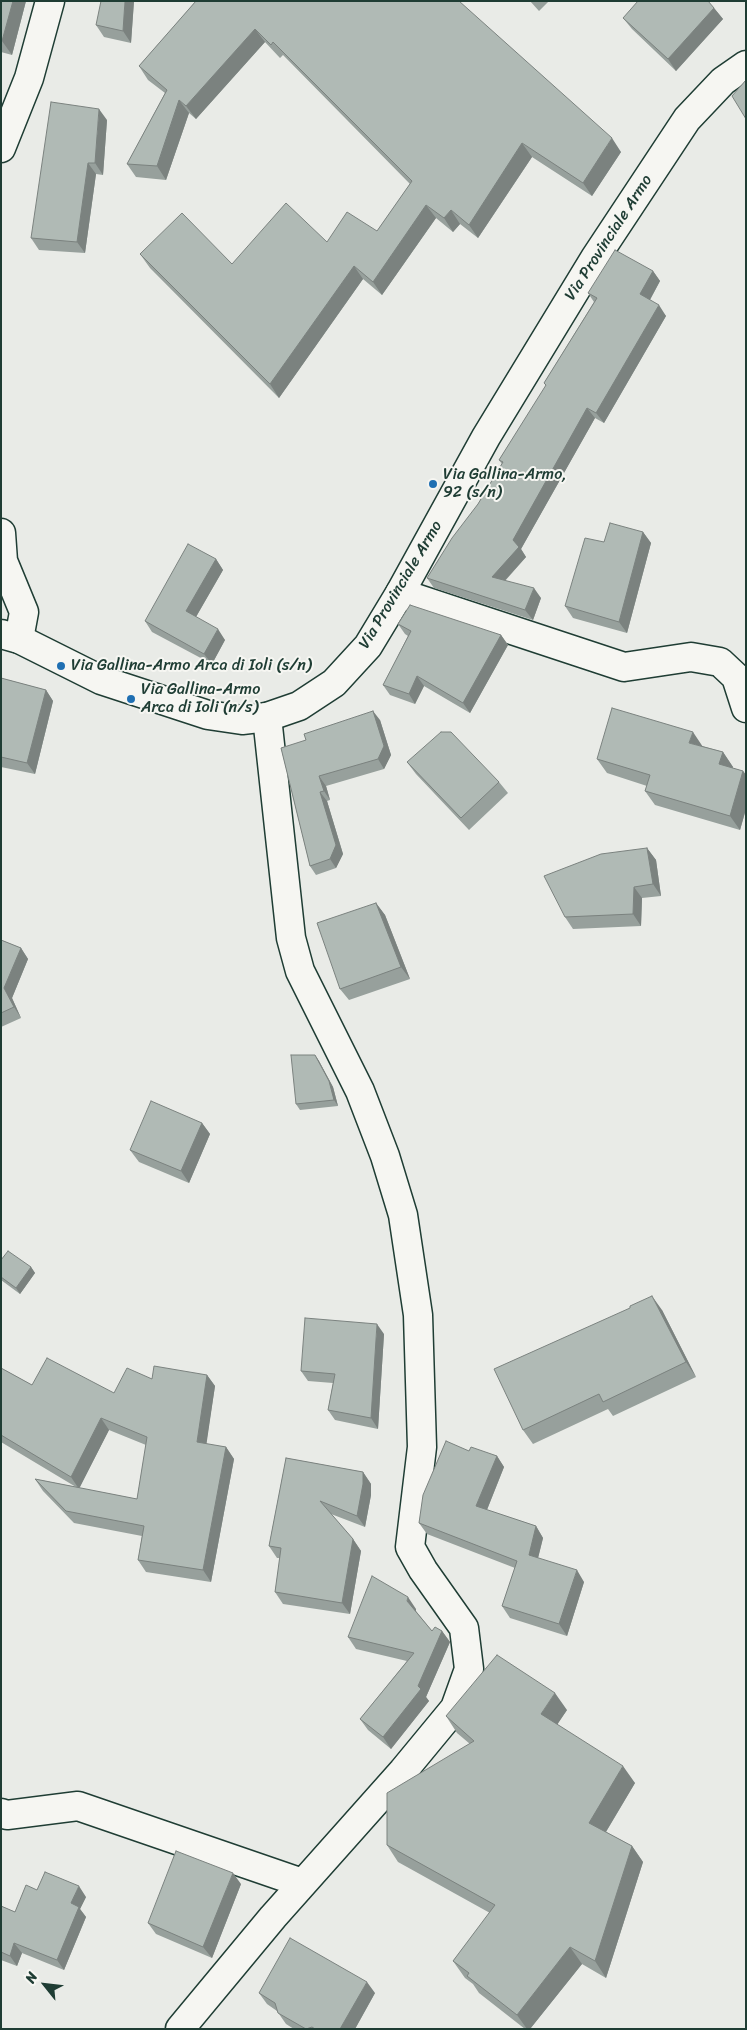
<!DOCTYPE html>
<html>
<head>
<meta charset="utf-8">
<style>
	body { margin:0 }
	#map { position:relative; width:747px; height:2030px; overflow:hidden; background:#e9ebe7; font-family:Sriracha,sans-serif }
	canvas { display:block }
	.frame { position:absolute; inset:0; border:2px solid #1f3d34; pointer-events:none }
	.north { position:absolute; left:20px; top:1960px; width:50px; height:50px; -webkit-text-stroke:4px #f6f6f2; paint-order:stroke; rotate:299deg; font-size:14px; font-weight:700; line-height:20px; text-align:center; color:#1f3d34 }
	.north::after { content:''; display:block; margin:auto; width:18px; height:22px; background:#1f3d34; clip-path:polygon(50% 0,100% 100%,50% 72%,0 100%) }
</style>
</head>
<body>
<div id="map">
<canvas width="747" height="2030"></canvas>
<div class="frame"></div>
<div class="north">N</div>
</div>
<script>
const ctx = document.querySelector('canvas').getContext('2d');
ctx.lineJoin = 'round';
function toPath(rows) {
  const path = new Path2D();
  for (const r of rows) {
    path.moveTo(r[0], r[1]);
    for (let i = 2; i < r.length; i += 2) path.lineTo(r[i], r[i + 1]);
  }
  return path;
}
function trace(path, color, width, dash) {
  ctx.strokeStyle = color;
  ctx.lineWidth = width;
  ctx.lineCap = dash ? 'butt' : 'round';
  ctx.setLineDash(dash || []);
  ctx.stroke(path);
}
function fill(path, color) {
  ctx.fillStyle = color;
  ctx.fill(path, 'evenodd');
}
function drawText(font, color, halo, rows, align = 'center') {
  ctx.font = font + ' Sriracha,sans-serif';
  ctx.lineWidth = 4;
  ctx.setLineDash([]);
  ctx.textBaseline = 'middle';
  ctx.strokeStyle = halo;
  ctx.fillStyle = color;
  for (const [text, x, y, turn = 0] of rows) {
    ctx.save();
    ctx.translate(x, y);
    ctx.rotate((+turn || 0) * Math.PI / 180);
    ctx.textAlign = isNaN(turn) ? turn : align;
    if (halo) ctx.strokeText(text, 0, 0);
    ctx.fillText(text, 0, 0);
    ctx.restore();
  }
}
const minor = toPath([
	[1,148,29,78,50,1],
	[1,533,3,561,24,612,19,639],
	[400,593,624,667,691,657,720,662,736,677,746,708],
	[1,1813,7,1815,78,1806,302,1883],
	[180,2029,273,1917,403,1771,455,1708,469,1669,464,1628,423,1570,410,1547,422,1447,418,1315,403,1215,385,1156,360,1091,300,971,291,938,267,717]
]);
const tertiary = toPath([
	[1,634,19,639,101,680,208,715,242,720,267,717,299,706,334,683,368,646,400,593,486,437,595,258,687,119,723,81,746,65]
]);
trace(minor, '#1f3d34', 31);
trace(tertiary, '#1f3d34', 31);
trace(minor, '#f6f6f2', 28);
trace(tertiary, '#f6f6f2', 28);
fill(toPath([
	[1,1,26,1,12,55,1,52],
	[134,1,131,43,104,37,96,25],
	[196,1,621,152,592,196,532,157,478,238,460,224,453,232,436,218,382,295,363,279,279,398,150,268,140,254,232,264,377,231,410,184,283,55,280,58,265,42,196,119,189,113,166,180,136,177,127,164,165,93,148,80,139,66],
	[530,1,549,1,539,11],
	[714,8,723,19,676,71,632,29,623,18],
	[107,120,103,175,96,174,85,253,39,250,31,238],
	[653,271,660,281,650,300,666,316,604,423,595,418,521,549,526,557,505,581,541,598,533,620,434,588,427,578,478,504,502,464,499,460,546,386,544,383,594,302,588,293],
	[643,532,651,543,627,633,573,618,565,606,604,542],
	[216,559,223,570,196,617,225,640,212,664,152,632,145,621],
	[398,624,501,635,508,645,470,713,424,686,415,704,390,695,383,685,408,636,405,634],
	[1,678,46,690,53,701,35,774,1,767],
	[380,720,391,755,384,769,326,786,330,800,327,801,343,854,336,868,316,875,310,866,281,748],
	[702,746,723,752,733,767,732,768,743,771,746,775,746,809,740,830,655,805,645,791,647,786,607,773,597,759],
	[407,762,499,782,508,793,469,830,416,774],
	[647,848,656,860,661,896,642,898,641,926,573,929,565,917],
	[376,903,385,915,410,979,349,1000,340,989],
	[1,940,21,948,28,959,12,998,21,1018,1,1027],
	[315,1055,319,1061,333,1087,338,1106,300,1110,296,1104],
	[202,1123,210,1134,189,1183,139,1162,130,1150],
	[1,1260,31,1267,35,1273,20,1294,1,1280],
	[662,1310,696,1377,613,1416,608,1409,533,1444,523,1430],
	[384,1334,378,1429,335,1420,328,1410,333,1383,308,1381,301,1371],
	[1,1368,32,1385,114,1393,152,1379,207,1375,215,1386,206,1444,226,1447,234,1459,211,1582,146,1572,138,1560,142,1536,74,1523,43,1491,35,1479,76,1487,1,1442],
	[109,1430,146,1445,137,1499,79,1488],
	[469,1451,497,1456,504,1467,487,1510,536,1526,543,1538,538,1558,584,1582,567,1636,510,1618,502,1606,515,1568,427,1534,419,1523],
	[286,1458,363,1472,371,1484,371,1495,365,1527,331,1514,353,1539,361,1551,350,1614,283,1604,275,1592,280,1558,277,1558,269,1546],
	[416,1609,416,1611,432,1631,442,1631,450,1642,426,1697,429,1701,391,1749,368,1730,360,1719,407,1661,356,1649,348,1637],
	[567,1710,557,1724,635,1783,606,1832,632,1846,643,1862,606,1978,582,1964,530,2029,525,2029,479,1993,473,1984,465,1978,453,1961,490,1913,398,1862,387,1845,470,1744,457,1733,446,1716],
	[241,1884,212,1958,156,1934,148,1923],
	[37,1890,86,1897,80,1909,86,1917,64,1970,22,1953,17,1966,1,1960,1,1906,15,1912],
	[259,1993,375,1993,355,2029,294,2029,286,2024,277,2011,267,2004]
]), '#97a09c');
fill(toPath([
	[13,1,26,1,12,55,2,41],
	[125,1,134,1,131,43,123,31],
	[714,8,723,19,676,71,668,59],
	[255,29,265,42,196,119,186,106],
	[179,100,189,113,166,180,157,166],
	[99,109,107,120,103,175,95,163],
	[612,138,621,152,592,196,583,183],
	[522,143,532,157,478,238,469,225],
	[88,163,96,174,85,253,77,242],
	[426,205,436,218,382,295,373,282],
	[451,210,460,224,453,232,444,218],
	[354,266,363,279,279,398,270,384],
	[653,271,660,281,647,305,640,294],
	[659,305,666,316,604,423,596,413],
	[587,408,595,418,521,549,526,557,499,587,492,577],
	[643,532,651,543,627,633,619,622],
	[216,559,223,570,193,622,186,611],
	[534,588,541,598,533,620,525,610],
	[218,629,225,640,212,664,204,654],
	[501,635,508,645,470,713,463,703],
	[417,676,424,686,415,704,409,694],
	[46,690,53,701,35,774,27,763],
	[373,711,380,720,391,755,384,769,378,759],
	[693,732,703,747,689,743],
	[723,752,733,767,729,778,719,764],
	[743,771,746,775,746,809,740,830,730,816],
	[319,776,326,786,330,800,324,791],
	[320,792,327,801,343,854,336,868,330,859],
	[647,848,656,860,661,896,653,884],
	[634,887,642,898,641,926,633,914],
	[376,903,385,915,410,979,401,967],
	[21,948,28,959,12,998,21,1018,14,1007,4,988],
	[315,1055,319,1061,333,1087,338,1106,334,1100],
	[202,1123,210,1134,189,1183,181,1171],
	[31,1267,35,1273,20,1294,16,1288],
	[652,1296,662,1310,696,1377,686,1362],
	[377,1324,384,1334,378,1429,371,1418],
	[207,1375,215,1386,205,1454,197,1442],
	[101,1418,109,1430,79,1489,71,1477],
	[226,1447,234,1459,211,1582,203,1570],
	[497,1456,504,1467,484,1517,476,1506],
	[363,1472,371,1484,371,1495,365,1527,357,1516],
	[536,1526,543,1538,536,1566,529,1555],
	[353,1539,361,1551,350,1614,342,1603],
	[577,1570,584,1582,567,1636,559,1624],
	[408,1597,416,1609,416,1613,407,1601],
	[442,1631,450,1642,426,1697,429,1701,391,1749,383,1737,418,1686],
	[555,1693,567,1710,553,1731,541,1714],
	[623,1766,635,1783,601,1840,589,1823],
	[632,1846,643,1862,606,1978,595,1961],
	[233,1873,241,1884,212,1958,203,1947],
	[79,1886,86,1897,80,1909,86,1917,64,1970,57,1960,71,1903],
	[14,1943,22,1953,17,1966,10,1956],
	[570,1947,582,1964,530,2029,527,2029,517,2015],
	[367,1982,375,1993,355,2029,340,2029]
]), '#7b827f');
const building = toPath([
	[1,1,13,1,2,41,1,41,1,1],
	[101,1,125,1,123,31,96,25,101,1],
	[196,1,459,1,612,138,583,183,522,143,469,225,451,210,444,218,426,205,373,282,354,266,270,384,140,254,182,213,232,264,286,203,327,242,347,212,377,231,412,181,273,42,271,45,255,29,186,106,179,100,157,166,127,164,167,90,139,66,196,1],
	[638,1,708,1,714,8,668,59,623,18,638,1],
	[746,80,746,119,732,96,746,80],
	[51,102,99,109,95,163,88,163,77,242,31,238,51,102],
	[615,250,653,271,640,294,659,305,596,413,587,408,513,540,519,547,492,577,534,588,525,610,427,578,452,538,478,504,503,462,499,460,546,385,544,383,597,298,588,293,615,250],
	[610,523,643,532,619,622,565,606,585,538,604,542,610,523],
	[188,544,216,559,186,611,218,629,204,654,145,621,188,544],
	[410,605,501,635,463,703,417,676,409,694,383,685,411,631,398,624,410,605],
	[1,678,46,690,27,763,1,757,1,678],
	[612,708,693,732,689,743,723,752,719,764,743,771,730,816,645,791,650,775,597,759,612,708],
	[373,711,384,746,378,759,319,776,324,791,320,792,336,845,330,859,310,866,281,748,306,740,304,734,373,711],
	[441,732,451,732,499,782,461,818,407,762,441,732],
	[647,848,653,884,634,887,633,914,565,917,544,876,601,854,647,848],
	[376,903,401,967,340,989,317,923,376,903],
	[1,940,21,948,4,988,14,1007,1,1013,1,940],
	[291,1055,315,1055,329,1081,334,1100,296,1104,291,1055],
	[151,1101,202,1123,181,1171,130,1150,151,1101],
	[8,1251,31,1267,16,1288,1,1277,1,1260,8,1251],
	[652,1296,686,1362,603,1402,599,1394,523,1430,494,1369,630,1308,630,1306,652,1296],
	[305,1318,377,1324,371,1418,328,1410,335,1374,301,1371,305,1318],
	[47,1358,114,1393,127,1368,152,1379,154,1366,207,1375,197,1442,226,1447,203,1570,138,1560,144,1526,66,1511,35,1479,137,1499,147,1437,101,1418,71,1477,1,1435,1,1368,32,1385,47,1358],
	[446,1441,469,1451,471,1447,497,1456,476,1506,536,1526,529,1555,577,1570,559,1624,502,1606,517,1561,419,1523,423,1495,446,1441],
	[286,1458,363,1472,363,1484,357,1516,320,1501,353,1539,342,1603,275,1592,281,1548,269,1546,286,1458],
	[372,1576,408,1597,407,1601,432,1631,435,1627,442,1631,418,1686,421,1689,383,1737,360,1719,414,1653,348,1637,372,1576],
	[497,1655,555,1693,541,1714,623,1766,589,1823,632,1846,595,1961,570,1947,517,2015,467,1976,469,1973,453,1961,495,1905,387,1845,387,1793,474,1741,446,1716,497,1655],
	[176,1851,233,1873,203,1947,148,1923,176,1851],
	[45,1872,79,1886,71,1903,79,1907,57,1960,14,1943,10,1956,1,1952,1,1906,15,1912,26,1885,37,1890,45,1872],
	[290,1938,367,1982,340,2029,315,2029,312,2027,306,2029,278,2013,275,2003,259,1993,290,1938]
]);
fill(building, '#b0bab5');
trace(building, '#7b827f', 1);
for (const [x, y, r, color] of [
	[433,484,5,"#1f6fb2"],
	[61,666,5,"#1f6fb2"],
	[131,699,5,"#1f6fb2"]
]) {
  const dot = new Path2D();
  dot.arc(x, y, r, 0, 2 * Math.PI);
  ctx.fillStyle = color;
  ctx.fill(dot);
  trace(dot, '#f6f6f2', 2);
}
drawText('16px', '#1f3d34', '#f6f6f2', [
	["Via Provinciale Armo",609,238,-57],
	["Via Provinciale Armo",401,585,-59]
]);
drawText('16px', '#1f3d34', '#f6f6f2', [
	["Via Gallina-Armo,",443,475],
	["92 (s/n)",443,493],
	["Via Gallina-Armo Arca di Ioli (s/n)",71,666],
	["Via Gallina-Armo",141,690],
	["Arca di Ioli (n/s)",141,708]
], 'left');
</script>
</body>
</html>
